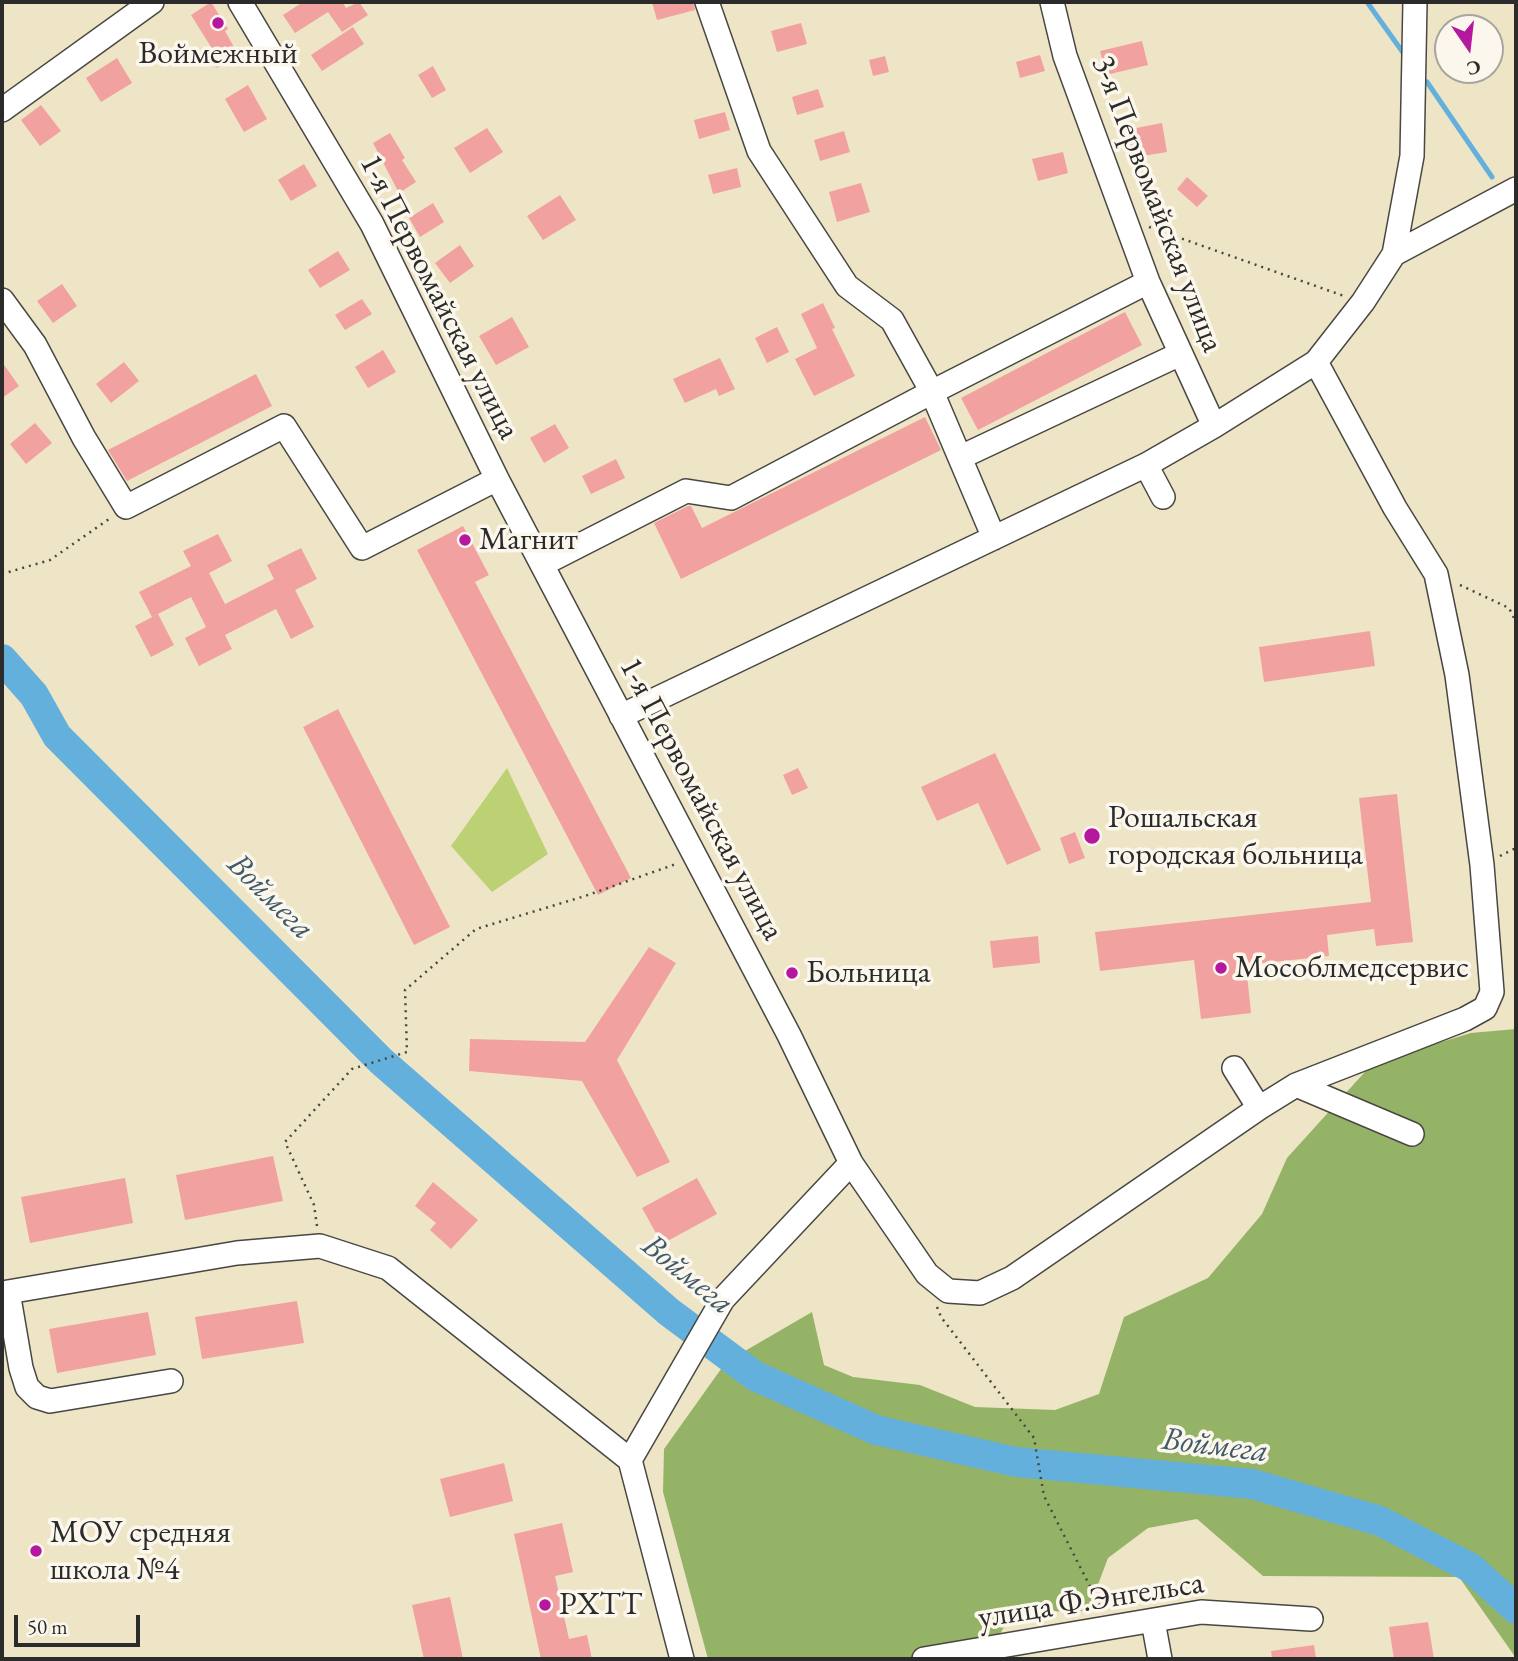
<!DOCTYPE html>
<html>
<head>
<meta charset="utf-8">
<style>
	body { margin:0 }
	#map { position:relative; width:1518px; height:1661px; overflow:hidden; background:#eee5c6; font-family:"EB Garamond",serif }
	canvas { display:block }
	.frame { position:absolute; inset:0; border:4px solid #2b2b2b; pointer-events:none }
	.north { position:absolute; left:1434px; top:14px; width:70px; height:70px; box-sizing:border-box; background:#fbf7ec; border:2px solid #a8a59f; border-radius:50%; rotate:166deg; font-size:19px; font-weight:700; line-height:28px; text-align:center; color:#2b2b2b }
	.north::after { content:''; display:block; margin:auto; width:24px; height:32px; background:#b5179e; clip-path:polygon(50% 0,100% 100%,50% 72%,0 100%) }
	.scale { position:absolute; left:14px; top:1615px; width:126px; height:32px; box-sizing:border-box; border:4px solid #2b2b2b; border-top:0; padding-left:9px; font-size:21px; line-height:24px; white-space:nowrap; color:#2b2b2b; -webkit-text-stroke:5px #fbf7ec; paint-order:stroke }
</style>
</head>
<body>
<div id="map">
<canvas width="1518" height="1661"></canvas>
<div class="frame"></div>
<div class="north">С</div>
<div class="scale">50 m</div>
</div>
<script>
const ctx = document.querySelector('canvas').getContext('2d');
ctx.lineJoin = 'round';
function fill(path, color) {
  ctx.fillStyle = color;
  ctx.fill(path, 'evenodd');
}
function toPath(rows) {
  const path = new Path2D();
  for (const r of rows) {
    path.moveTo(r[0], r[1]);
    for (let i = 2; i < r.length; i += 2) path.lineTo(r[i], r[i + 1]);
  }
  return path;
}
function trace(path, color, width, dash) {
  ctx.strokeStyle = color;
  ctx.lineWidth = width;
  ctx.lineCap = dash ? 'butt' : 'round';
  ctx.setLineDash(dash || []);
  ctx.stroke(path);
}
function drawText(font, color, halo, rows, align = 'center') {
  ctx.font = font + ' "EB Garamond",serif';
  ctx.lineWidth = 7;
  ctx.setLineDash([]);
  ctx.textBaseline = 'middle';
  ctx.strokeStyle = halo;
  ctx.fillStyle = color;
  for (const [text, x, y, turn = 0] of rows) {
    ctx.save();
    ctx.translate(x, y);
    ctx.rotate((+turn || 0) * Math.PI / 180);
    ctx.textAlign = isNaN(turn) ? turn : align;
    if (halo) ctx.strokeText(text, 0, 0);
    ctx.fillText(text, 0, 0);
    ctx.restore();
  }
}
fill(toPath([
	[507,768,548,854,492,892,451,846]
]), '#bcd174');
fill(toPath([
	[1516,1029,1516,1658,1459,1577,1263,1576,1197,1519,1148,1528,1108,1558,1088,1611,1012,1612,993,1647,994,1659,708,1659,663,1492,664,1449,726,1362,812,1312,824,1365,853,1377,920,1385,975,1407,1055,1410,1099,1394,1124,1317,1208,1278,1262,1214,1287,1158,1373,1063,1471,1033]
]), '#95b366');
trace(toPath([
	[1367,2,1404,54],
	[1427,82,1492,177]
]), '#63b0dc', 5);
trace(toPath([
	[2,659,34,695,57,736,381,1061,669,1312,755,1376,876,1430,1016,1462,1252,1484,1380,1521,1471,1568,1516,1609]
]), '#63b0dc', 30);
fill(toPath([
	[211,2,228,29,225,31,239,56,216,68,206,49,211,47,191,15],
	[303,2,345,2,343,3,346,8,359,2,368,15,342,32,328,12,295,33,283,15],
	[652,2,693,2,695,10,657,20],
	[801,23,807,44,777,52,771,31],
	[353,27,364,44,322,71,311,55],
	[1142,41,1148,65,1106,75,1100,51],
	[1040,55,1045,71,1020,78,1016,62],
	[885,56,889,72,873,76,869,60],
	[117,58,132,83,101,102,86,78],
	[433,66,446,90,432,98,418,75],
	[248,85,267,119,244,132,225,99],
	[818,89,824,107,797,115,792,97],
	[41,105,61,131,40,146,21,120],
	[725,112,730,130,699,139,694,120],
	[1162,123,1167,152,1131,158,1126,130],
	[487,128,503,152,470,173,454,148],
	[844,131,850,152,820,161,814,140],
	[390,133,405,158,402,160,416,182,399,193,373,143],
	[1063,152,1068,173,1038,181,1032,159],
	[304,164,317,186,291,201,278,180],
	[737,168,741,187,713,194,708,175],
	[1187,177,1208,196,1197,207,1177,189],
	[861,183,870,212,837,222,829,192],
	[560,195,576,220,543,240,527,216],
	[433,203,444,222,420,237,409,218],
	[460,245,474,266,450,283,435,263],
	[338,251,350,270,320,288,308,270],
	[62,284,77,306,53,323,37,301],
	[362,299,372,314,345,330,335,315],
	[823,303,835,328,832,329,855,376,814,396,795,359,817,348,801,314],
	[1125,312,1142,345,978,430,961,398],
	[512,317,529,347,496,365,479,336],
	[777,327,789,352,767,363,755,338],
	[383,350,396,372,368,388,355,367],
	[720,358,735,389,719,396,716,389,685,403,673,379],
	[2,362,19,386,2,398],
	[124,362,139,381,111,403,96,384],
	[256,374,272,406,127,481,108,450],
	[925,417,941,450,681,579,654,523,688,506,691,506,702,528],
	[35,423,52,443,26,464,10,444],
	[555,424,569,448,544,463,530,438],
	[616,459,625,478,591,494,582,476],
	[463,526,489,575,475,582,631,878,598,895,417,550],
	[218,534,232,561,209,573,225,604,274,579,267,565,301,548,317,579,295,590,314,627,291,639,276,609,225,635,232,649,199,666,185,638,206,627,191,597,152,617,139,592,191,566,183,551],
	[158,614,174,645,151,657,135,626],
	[1370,631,1375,666,1264,682,1259,647],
	[338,709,450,927,414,945,303,727],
	[995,753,1041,850,1007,865,978,803,937,821,921,787],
	[798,768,808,788,792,795,783,775],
	[1397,794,1413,942,1376,946,1374,929,1327,935,1329,956,1246,965,1251,1013,1201,1019,1194,960,1100,971,1095,932,1371,902,1359,798],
	[1075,832,1085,858,1069,864,1060,838],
	[1038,936,1040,963,993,968,990,941],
	[649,947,676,963,617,1060,670,1162,637,1177,582,1081,469,1071,470,1039,585,1042],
	[273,1156,283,1201,185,1220,176,1175],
	[125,1178,133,1223,30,1243,21,1197],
	[697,1178,717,1214,662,1244,642,1208],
	[433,1182,478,1220,451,1249,430,1230,436,1223,415,1206],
	[297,1301,304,1343,202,1359,195,1317],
	[148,1312,156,1355,57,1373,49,1329],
	[504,1463,513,1501,450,1517,440,1479],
	[562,1523,573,1572,555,1576,569,1639,587,1635,592,1659,541,1659,514,1534],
	[450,1597,463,1659,424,1659,412,1605],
	[1428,1622,1434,1659,1394,1659,1389,1627],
	[1314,1645,1316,1659,1272,1659,1271,1651]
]), '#f1a19f');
const minor = toPath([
	[240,2,372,224,497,479,789,1035,851,1163,927,1274,948,1291,980,1293,1012,1278,1259,1108,1296,1085,1465,1019,1485,1008,1492,992,1482,865,1457,675,1436,574,1395,508,1316,362],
	[707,2,759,151,847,286,892,320,932,392,994,538],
	[1052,2,1065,56,1148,282,1214,426],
	[2,110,152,2],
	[1394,254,1412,156,1415,2],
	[2,300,35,345,84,438,126,507,284,426,362,548,497,479],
	[961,457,1180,354],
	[1146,465,1163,497],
	[543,564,686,491,731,498,932,392,1148,282],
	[621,716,1146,465,1214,426,1316,362,1363,302,1394,254,1516,189],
	[1234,1068,1259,1108],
	[1296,1085,1412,1134],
	[8,1292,21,1368,27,1387,37,1397,50,1401,171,1381],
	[2,1293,237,1253,320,1246,388,1268,630,1460],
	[1153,1621,1160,1659],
	[682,1659,630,1460,723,1299,851,1163],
	[924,1659,1201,1612,1311,1619]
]);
trace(minor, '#484742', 26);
trace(toPath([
	[1149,227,1344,296],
	[2,574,50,560,109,519],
	[1460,585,1509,608,1516,622],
	[1500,856,1516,848],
	[317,1226,314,1205,285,1142,352,1069,407,1052,405,990,476,929,585,896,676,864],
	[937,1307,941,1317,1034,1438,1044,1496,1102,1610]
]), '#484742', 2.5, [2, 5]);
trace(minor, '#fff', 23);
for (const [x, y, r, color] of [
	[218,23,7,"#b5179e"],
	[465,540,7,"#b5179e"],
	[1092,836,9,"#b5179e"],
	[1221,968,7,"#b5179e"],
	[792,973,7,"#b5179e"],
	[36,1551,7,"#b5179e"],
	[545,1605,7,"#b5179e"]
]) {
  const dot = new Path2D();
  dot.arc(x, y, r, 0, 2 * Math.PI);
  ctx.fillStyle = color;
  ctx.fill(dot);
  trace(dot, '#fbf7ec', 2.5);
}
drawText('32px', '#2b2b2b', '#fbf7ec', [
	["Воймежный",218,54,"center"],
	["Магнит",479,540],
	["Рошальская",1108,818],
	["городская больница",1108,855],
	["Мособлмедсервис",1235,968],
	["Больница",806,973],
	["МОУ средняя",50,1533],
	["школа №4",50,1570],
	["РХТТ",559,1605]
], 'left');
drawText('32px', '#2b2b2b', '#fbf7ec', [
	["3-я Первомайская улица",1157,204,69],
	["1-я Первомайская улица",439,297,63],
	["1-я Первомайская улица",701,799,62],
	["улица Ф.Энгельса",1091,1601,-9]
]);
drawText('italic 33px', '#3f5a69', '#fbf7ec', [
	["Воймега",270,897,45],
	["Воймега",687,1275,39],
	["Воймега",1215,1446,7]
]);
</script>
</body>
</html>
